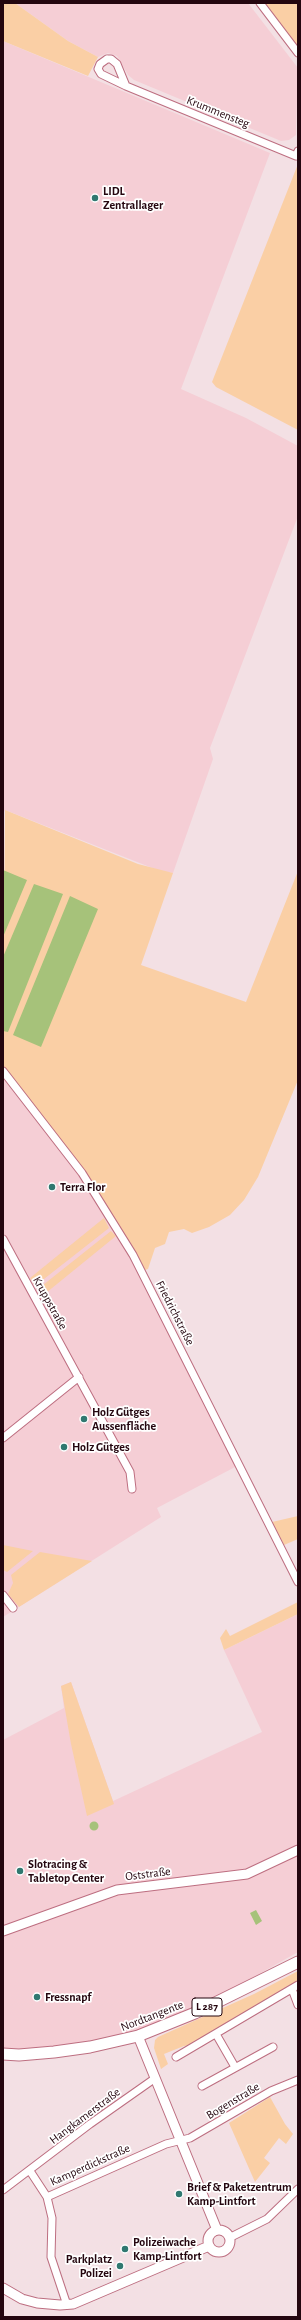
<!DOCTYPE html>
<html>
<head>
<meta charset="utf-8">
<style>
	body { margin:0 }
	#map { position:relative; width:301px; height:2320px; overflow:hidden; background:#f3e0e4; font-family:"Alegreya Sans",sans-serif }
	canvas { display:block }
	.frame { position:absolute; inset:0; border:4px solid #24060f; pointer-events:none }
</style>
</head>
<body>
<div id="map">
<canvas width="301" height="2320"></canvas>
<div class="frame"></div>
</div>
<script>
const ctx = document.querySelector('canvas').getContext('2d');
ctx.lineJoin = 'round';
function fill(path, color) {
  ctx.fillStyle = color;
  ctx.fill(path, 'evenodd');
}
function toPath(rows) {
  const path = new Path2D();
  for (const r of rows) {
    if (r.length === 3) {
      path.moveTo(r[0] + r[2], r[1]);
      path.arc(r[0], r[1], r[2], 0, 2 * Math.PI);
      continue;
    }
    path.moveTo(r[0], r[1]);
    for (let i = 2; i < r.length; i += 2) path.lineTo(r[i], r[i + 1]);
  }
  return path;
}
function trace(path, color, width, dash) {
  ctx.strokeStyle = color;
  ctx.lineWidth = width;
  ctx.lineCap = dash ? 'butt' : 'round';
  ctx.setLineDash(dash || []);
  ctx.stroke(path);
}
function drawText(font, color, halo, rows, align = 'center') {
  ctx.font = font + ' "Alegreya Sans",sans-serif';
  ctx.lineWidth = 3.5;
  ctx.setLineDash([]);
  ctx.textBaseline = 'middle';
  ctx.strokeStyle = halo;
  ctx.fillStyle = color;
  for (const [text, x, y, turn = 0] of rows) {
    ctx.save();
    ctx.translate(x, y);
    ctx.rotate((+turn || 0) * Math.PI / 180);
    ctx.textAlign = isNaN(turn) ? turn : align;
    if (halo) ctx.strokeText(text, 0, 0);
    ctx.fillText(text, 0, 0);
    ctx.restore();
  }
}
fill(toPath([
	[15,3,248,3,298,68,296,135,289,140,281,141,134,80,128,75,117,56,108,53,98,57,68,41],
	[3,41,270,153,181,389,246,418,298,446,298,516,210,748,213,759,173,873,160,871,5,810,3,814],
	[3,1071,81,1173,115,1226,237,1466,157,1508,161,1517,3,1617],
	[298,1614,298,1952,195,2010,134,2033,69,2048,3,2050,3,1740,64,1708,61,1686,71,1682,113,1801,262,1732,224,1650]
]), '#f5ced5');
fill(toPath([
	[3,3,15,3,68,41,98,57,88,76,3,41],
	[265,3,298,3,298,47],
	[298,164,298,430,216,387,212,382],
	[5,810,138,864,173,873,141,965,246,1002,298,871,298,1080,258,1177,244,1200,230,1215,209,1227,192,1233,184,1229,169,1232,165,1244,155,1248,148,1269,145,1270,130,1242,115,1226,81,1173,3,1071],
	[104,1218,109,1228,35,1286,30,1278],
	[111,1231,116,1236,41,1297,38,1289],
	[298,1516,298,1539,284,1545,272,1522],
	[3,1545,33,1551,7,1572,3,1570],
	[40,1552,92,1561,19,1607,8,1594,13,1583,11,1575],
	[298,1602,298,1614,224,1650,220,1638,226,1629,230,1636],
	[71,1682,114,1804,87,1816,71,1744,61,1686],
	[298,1971,298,1982,193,2045,184,2046,164,2054,168,2064,161,2069,154,2048,155,2040,158,2037,254,1994],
	[270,2097,285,2124,293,2134,286,2144,279,2138,264,2158,270,2163,255,2182,229,2123]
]), '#facfa5');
fill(toPath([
	[3,870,27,880,3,937],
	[34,884,63,894,8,1032,3,1031,3,957],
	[70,896,98,909,41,1047,13,1035],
	[94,1826,4.5],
	[256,1910,262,1921,256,1925,250,1913]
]), '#a6c27a');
const minor = toPath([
	[260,3,298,53],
	[107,59,111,59,117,64,126,86,101,74,98,69,100,64,107,59],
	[126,86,296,156,298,151],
	[3,1071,82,1173,133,1255,298,1582],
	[3,1239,130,1472,132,1489],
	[3,1438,79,1377],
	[3,1595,13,1608],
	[292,1989,298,2005],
	[216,2034,235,2067],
	[176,2057,298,1985],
	[202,2086,273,2047],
	[30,2171,47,2197],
	[3,2190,90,2124,154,2079],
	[229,2238,267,2219,298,2189],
	[67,2305,51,2257,52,2218,47,2197,166,2144,190,2138,271,2091,298,2080]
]);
const tertiary = toPath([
	[3,1931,117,1890,247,1874,298,1850],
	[138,2036,217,2230],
	[219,2241,11],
	[3,2288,22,2299,37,2303,60,2305,73,2304,209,2246]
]);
const primary = toPath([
	[3,2054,19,2055,54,2052,90,2047,138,2036,195,2013,298,1962]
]);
trace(minor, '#bd6e80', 9);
trace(tertiary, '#bd6e80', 11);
trace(primary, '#bd6e80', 13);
trace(minor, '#fff', 7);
trace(tertiary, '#fff', 9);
trace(primary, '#fff', 11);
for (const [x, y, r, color] of [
	[95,198,4,"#307870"],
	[52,1187,4,"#307870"],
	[84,1419,4,"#307870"],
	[64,1447,4,"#307870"],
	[20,1871,4,"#307870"],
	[37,1997,4,"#307870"],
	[179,2194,4,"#307870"],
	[125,2249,4,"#307870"],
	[120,2266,4,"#307870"]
]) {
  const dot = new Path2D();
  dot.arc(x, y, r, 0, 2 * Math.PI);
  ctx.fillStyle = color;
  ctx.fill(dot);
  trace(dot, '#fff', 1.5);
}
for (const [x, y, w] of [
	[207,2007,30]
]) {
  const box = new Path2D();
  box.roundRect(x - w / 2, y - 9, w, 18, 3);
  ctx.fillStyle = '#fff';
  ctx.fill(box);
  trace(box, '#24060f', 1);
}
drawText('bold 11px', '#24060f', null, [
	["L 287",207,2007]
]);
drawText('12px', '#24060f', '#fff', [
	["Krummensteg",218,112,22],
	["Kruppstraße",50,1303,61],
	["Friedrichstraße",175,1313,63],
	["Oststraße",148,1874,-7],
	["Nordtangente",152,2016,-21],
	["Bogenstraße",233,2101,-31],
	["Hangkamerstraße",85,2116,-37],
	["Kamperdickstraße",90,2165,-24]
]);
drawText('bold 12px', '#24060f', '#fff', [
	["LIDL",103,191],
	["Zentrallager",103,205],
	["Terra Flor",60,1187],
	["Holz Gütges",92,1412],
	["Aussenfläche",92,1426],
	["Holz Gütges",72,1447],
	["Slotracing &",28,1864],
	["Tabletop Center",28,1878],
	["Fressnapf",45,1997],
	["Brief & Paketzentrum",187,2187],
	["Kamp-Lintfort",187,2201],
	["Polizeiwache",133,2242],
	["Kamp-Lintfort",133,2256],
	["Parkplatz",112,2259,"right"],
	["Polizei",112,2273,"right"]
], 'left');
</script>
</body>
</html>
